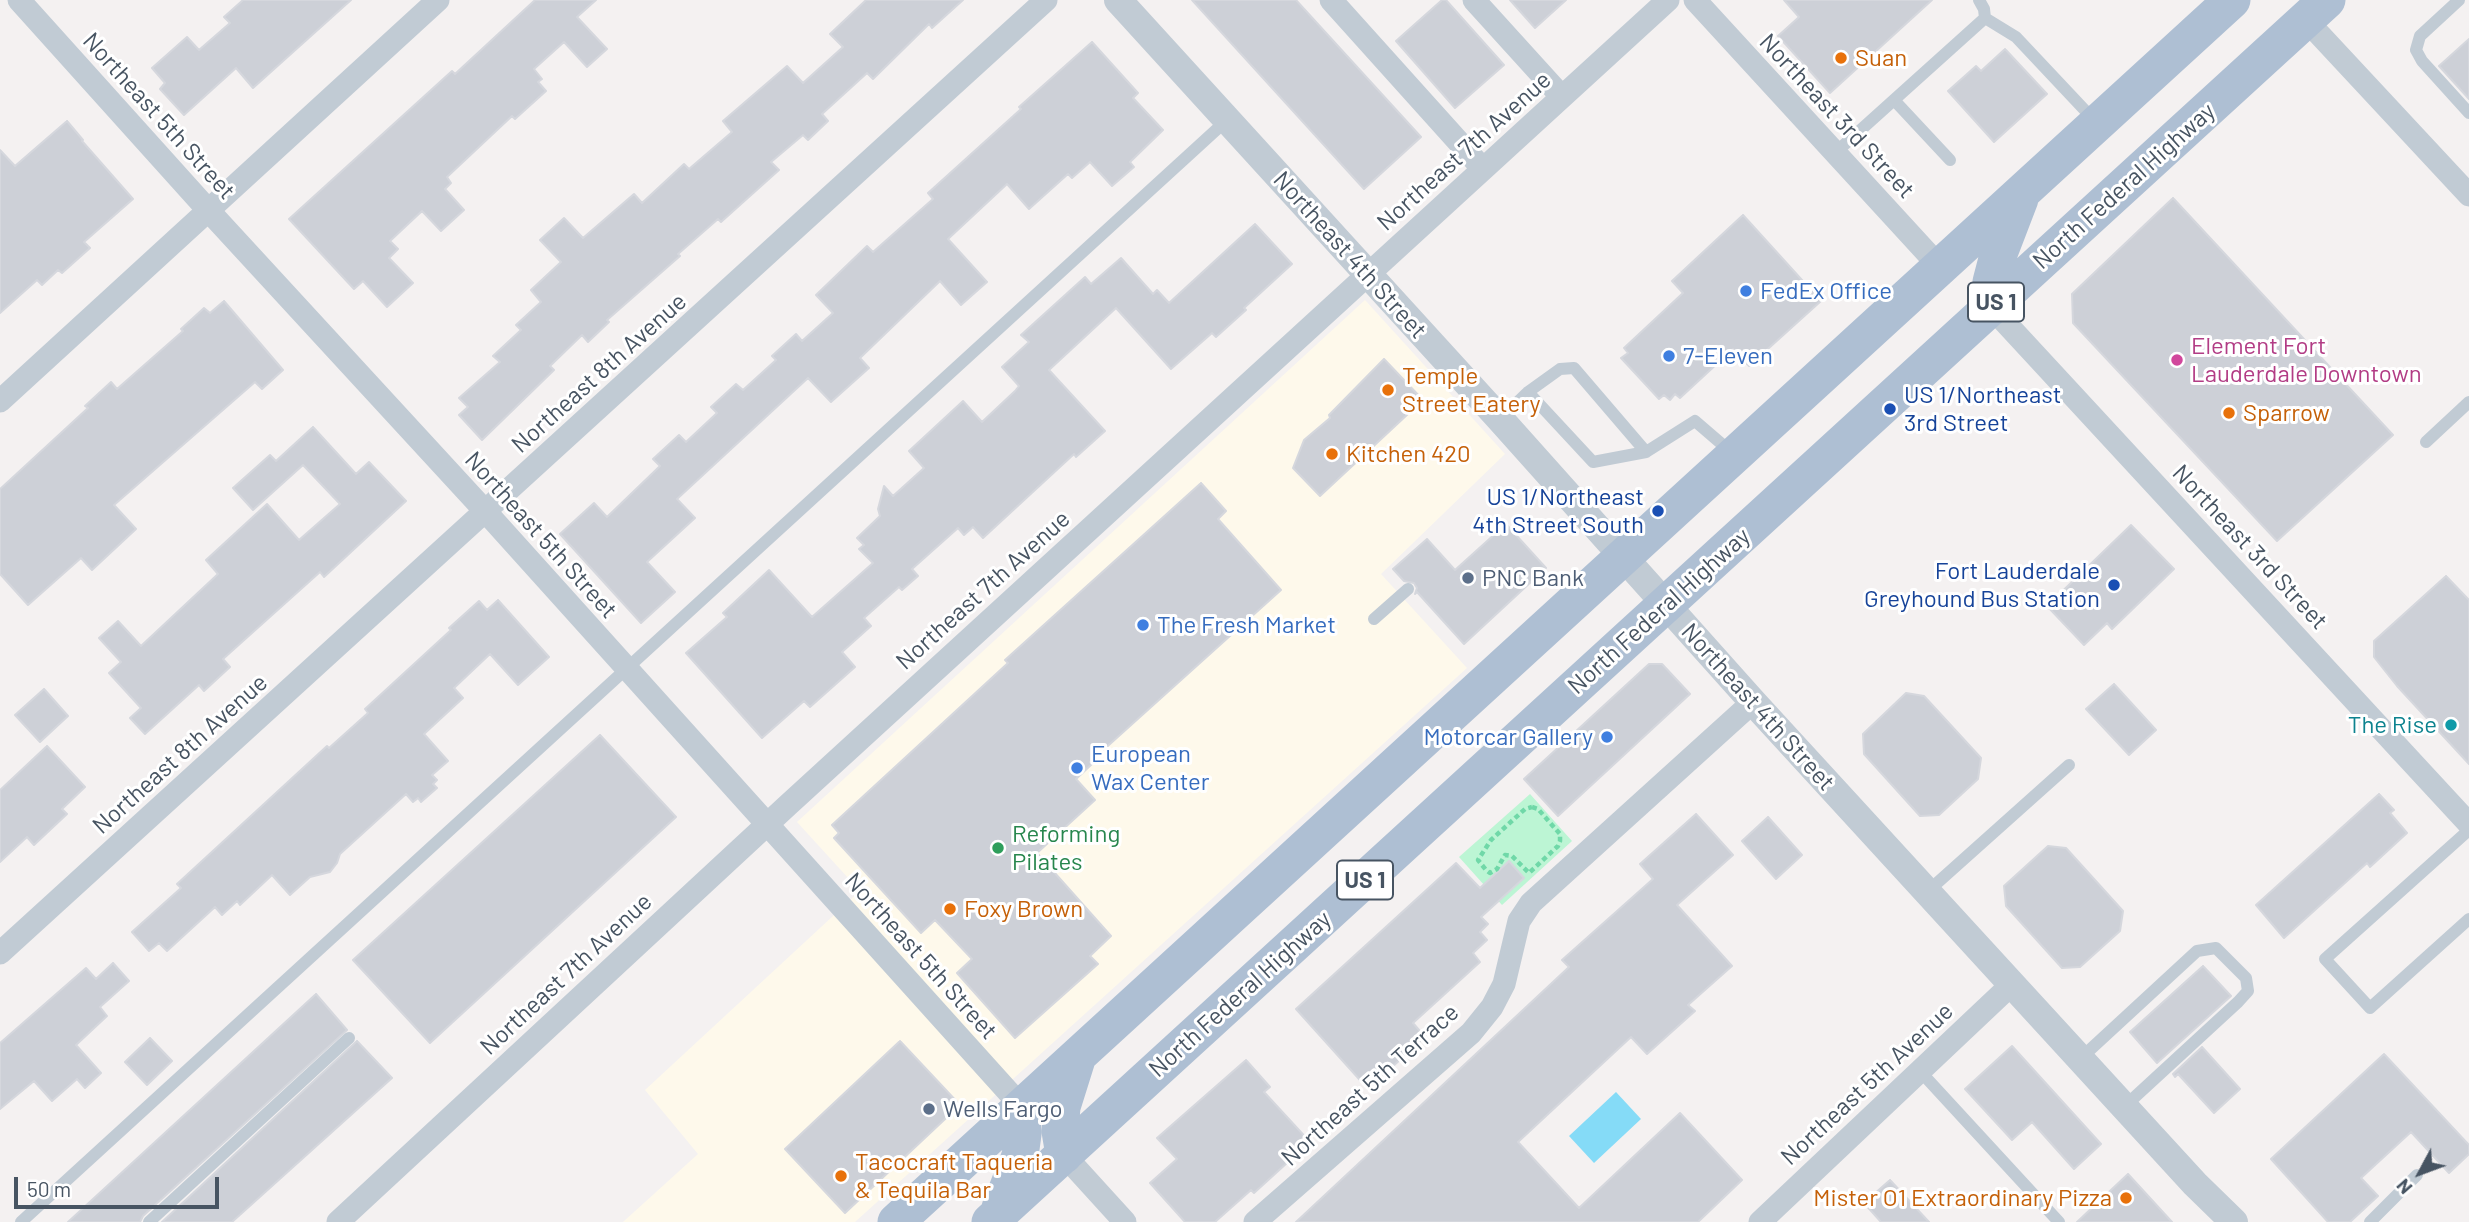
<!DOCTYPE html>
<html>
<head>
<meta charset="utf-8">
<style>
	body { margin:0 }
	#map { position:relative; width:2469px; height:1222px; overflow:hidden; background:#f4f1f1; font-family:Barlow,sans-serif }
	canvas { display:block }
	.north { position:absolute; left:2385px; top:1138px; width:70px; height:70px; -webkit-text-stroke:5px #fff; paint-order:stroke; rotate:229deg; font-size:19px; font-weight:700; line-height:28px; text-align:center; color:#475462 }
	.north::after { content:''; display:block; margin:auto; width:24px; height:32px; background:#475462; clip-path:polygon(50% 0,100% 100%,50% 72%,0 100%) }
	.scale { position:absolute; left:14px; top:1177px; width:205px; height:32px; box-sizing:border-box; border:4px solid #475462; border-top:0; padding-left:9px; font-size:21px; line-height:24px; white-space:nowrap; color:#475462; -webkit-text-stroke:5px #fff; paint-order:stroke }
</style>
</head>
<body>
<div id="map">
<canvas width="2469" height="1222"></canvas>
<div class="north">N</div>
<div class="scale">50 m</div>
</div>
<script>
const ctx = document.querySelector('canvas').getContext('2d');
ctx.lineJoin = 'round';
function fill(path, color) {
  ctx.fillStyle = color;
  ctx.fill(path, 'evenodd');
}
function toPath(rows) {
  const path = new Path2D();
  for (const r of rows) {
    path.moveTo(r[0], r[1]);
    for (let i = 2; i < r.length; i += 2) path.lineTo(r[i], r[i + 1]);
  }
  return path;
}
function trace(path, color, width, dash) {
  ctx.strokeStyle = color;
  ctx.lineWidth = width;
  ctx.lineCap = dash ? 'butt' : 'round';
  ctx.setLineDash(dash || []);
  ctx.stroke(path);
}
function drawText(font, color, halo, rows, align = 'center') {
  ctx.font = font + ' Barlow,sans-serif';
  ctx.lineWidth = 6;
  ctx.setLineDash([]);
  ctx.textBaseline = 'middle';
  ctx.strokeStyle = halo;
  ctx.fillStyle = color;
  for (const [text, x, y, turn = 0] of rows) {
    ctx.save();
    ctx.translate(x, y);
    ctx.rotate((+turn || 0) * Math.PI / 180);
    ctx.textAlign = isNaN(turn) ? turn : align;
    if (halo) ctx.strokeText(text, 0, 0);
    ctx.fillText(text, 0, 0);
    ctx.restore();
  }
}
fill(toPath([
	[1365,300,1505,454,1381,574,1467,668,855,1222,623,1222,698,1154,645,1090,860,891,797,822]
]), '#fef9eb');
fill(toPath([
	[1530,794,1572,841,1502,905,1459,857]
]), '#bcf5d4');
fill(toPath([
	[1616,1092,1641,1119,1594,1163,1569,1136]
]), '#85dbf7');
const building = toPath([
	[243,0,351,0,253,88,236,68,184,115,160,89,165,83,152,68,187,37,199,50,230,23,224,17,243,0],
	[535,0,596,0,577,17,607,49,587,67,564,42,534,69,542,79,538,82,546,91,515,119,512,116,447,177,451,183,445,189,464,210,441,231,422,211,390,241,398,249,389,258,413,283,387,307,363,281,354,289,289,219,452,71,455,74,535,0],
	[866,0,963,0,932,28,929,24,873,79,867,73,822,114,828,121,808,140,803,135,771,162,779,170,721,222,718,219,678,254,680,256,607,320,609,322,588,342,582,335,550,366,554,370,482,440,459,415,468,407,459,398,500,362,493,356,521,330,516,325,541,302,531,290,561,262,540,240,564,218,583,238,634,194,642,203,684,164,689,169,732,132,723,121,787,66,803,83,843,47,830,34,866,0],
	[1192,0,1296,0,1421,137,1364,189,1192,0],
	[1442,0,1446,0,1504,65,1455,108,1396,41,1442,0],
	[1510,0,1566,0,1535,28,1510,0],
	[1784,0,1932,0,1830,93,1778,36,1799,17,1784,0],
	[2469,39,2469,99,2439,66,2469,39],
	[1092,42,1138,93,1133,98,1163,130,1130,162,1134,167,1112,186,1090,162,1072,178,1068,174,1029,209,1007,184,948,239,987,282,961,305,940,281,860,358,869,368,831,402,808,378,677,499,695,518,647,562,675,592,641,623,560,534,594,503,607,517,660,466,653,459,679,435,686,442,717,413,711,407,736,384,743,390,776,360,772,356,796,334,802,341,833,313,816,295,867,246,873,252,933,199,928,193,1021,109,1019,107,1092,42],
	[2005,49,2047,94,1994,142,1948,91,1976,66,1981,71,2005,49],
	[67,121,83,140,82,141,133,199,84,242,90,248,62,273,58,270,42,285,37,280,0,313,0,150,15,166,67,121],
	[2173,198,2393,435,2277,541,2073,323,2072,294,2173,198],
	[1743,215,1821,301,1749,366,1733,349,1680,398,1675,394,1670,400,1664,395,1659,399,1621,358,1628,353,1624,348,1683,293,1672,281,1743,215],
	[1255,224,1292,264,1244,308,1246,310,1216,337,1212,333,1171,369,1116,308,1049,370,1105,431,1076,457,1074,454,983,538,973,527,964,535,958,528,912,569,918,576,902,590,899,587,864,618,871,626,842,652,855,667,810,707,804,701,762,738,686,653,727,617,723,613,769,570,812,617,873,563,859,549,864,545,857,538,880,516,878,509,884,486,893,496,924,468,909,451,963,401,982,422,1015,391,1019,386,1002,367,1029,342,1021,335,1085,277,1091,284,1121,258,1153,294,1157,290,1169,303,1255,224],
	[224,301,283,370,262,389,255,382,114,505,136,529,92,570,81,558,28,605,0,574,0,489,88,408,85,406,111,382,117,389,183,331,181,329,204,308,210,313,224,301],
	[1384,359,1423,400,1320,496,1293,468,1304,440,1330,418,1329,415,1384,359],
	[313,427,356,474,369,462,406,501,324,577,320,572,223,659,230,667,204,691,199,685,145,734,130,718,141,708,109,673,121,662,99,638,118,621,141,646,218,574,206,560,267,504,299,540,340,504,303,465,253,510,233,488,270,455,276,461,313,427],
	[1201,483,1226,511,1218,519,1281,590,1090,762,1092,764,1076,779,1095,800,1037,853,1111,936,1090,956,1098,964,1015,1038,957,973,972,959,935,920,921,933,834,838,839,833,832,825,1008,663,1005,660,1201,483],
	[1506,524,1546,568,1464,644,1417,592,1415,594,1417,588,1414,583,1404,581,1393,569,1427,539,1455,570,1506,524],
	[2131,525,2174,569,2112,629,2107,623,2084,645,2047,606,2131,525],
	[2446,576,2469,600,2469,764,2397,686,2374,657,2374,641,2446,576],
	[498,600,549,657,518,685,490,654,454,688,463,698,424,734,448,761,432,775,437,780,433,784,437,788,421,802,418,798,413,802,406,794,340,854,337,863,330,872,310,877,290,895,272,875,240,905,237,901,222,915,215,907,167,951,159,943,149,951,132,932,181,888,177,884,327,746,329,748,368,713,365,709,451,630,449,628,479,601,487,610,498,600],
	[1649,664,1662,664,1690,694,1558,816,1524,779,1649,664],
	[2114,684,2156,730,2129,755,2086,709,2114,684],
	[44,689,68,716,40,742,15,715,44,689],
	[1906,693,1924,696,1981,758,1978,779,1939,815,1920,816,1864,754,1863,734,1906,693],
	[600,735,676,817,430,1043,353,960,600,735],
	[47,746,85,787,62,809,67,814,34,845,27,837,0,862,0,790,47,746],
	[2379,794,2394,810,2390,813,2407,833,2370,867,2367,863,2284,938,2256,905,2379,794],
	[1696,814,1733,855,1677,905,1732,966,1688,1005,1695,1011,1647,1054,1631,1037,1518,1142,1579,1208,1680,1113,1742,1180,1698,1222,1296,1222,1569,967,1562,960,1653,879,1640,864,1696,814],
	[1768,817,1802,855,1776,879,1742,841,1768,817],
	[2048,846,2066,848,2123,911,2120,931,2080,967,2062,968,2006,906,2004,886,2048,846],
	[1509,861,1524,878,1481,917,1488,924,1480,932,1487,940,1473,953,1480,962,1413,1023,1425,1037,1368,1089,1296,1009,1456,863,1480,888,1509,861],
	[113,963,129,981,100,1007,107,1016,76,1045,101,1073,85,1088,77,1079,52,1101,34,1081,0,1109,0,1043,86,968,96,979,113,963],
	[2203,966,2231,996,2157,1063,2130,1032,2203,966],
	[316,994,347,1030,143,1216,140,1222,68,1222,316,994],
	[150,1038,172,1061,147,1085,125,1062,150,1038],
	[357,1041,392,1078,232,1222,162,1222,357,1041],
	[900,1041,960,1105,845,1213,785,1149,900,1041],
	[2012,1046,2101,1144,2074,1169,2032,1122,2012,1140,1965,1089,2012,1046],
	[2202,1047,2240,1089,2214,1113,2178,1074,2175,1077,2173,1074,2202,1047],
	[2384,1054,2469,1145,2469,1154,2449,1173,2411,1132,2361,1178,2378,1196,2350,1222,2328,1222,2271,1159,2384,1054],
	[1246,1060,1270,1087,1264,1092,1310,1142,1254,1193,1251,1190,1215,1222,1185,1222,1150,1183,1177,1159,1157,1138,1246,1060],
	[2128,1174,2172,1222,2077,1222,2128,1174],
	[1890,1180,1929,1222,1881,1222,1864,1203,1890,1180]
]);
fill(building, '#cdd0d7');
trace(building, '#d5d7dd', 2);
trace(toPath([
	[1532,807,1538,809,1560,834,1560,841,1558,846,1529,873,1512,856,1505,855,1497,869,1490,873,1486,870,1478,860,1491,840,1525,809,1532,807]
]), '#70d8a8', 4.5, [5, 3.5]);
trace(toPath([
	[1979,0,1984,9,1985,18,2016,37,2095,121],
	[2459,0,2420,36,2416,50,2422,61,2469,113],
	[1894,100,1950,160],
	[1835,153,1985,18],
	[1528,392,1593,462,1646,452],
	[1500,419,1528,392,1560,369,1574,368,1646,452,1695,421,1731,452],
	[2426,442,2469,402],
	[1374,619,1408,589],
	[2469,830,2325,959,2370,1008,2469,919],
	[1927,892,2069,765],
	[2081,1058,2197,951,2216,948,2246,978,2248,991,2238,1002,2125,1106],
	[1919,1070,2059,1222],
	[21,1222,1227,120],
	[149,1222,349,1038],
	[2370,1222,2417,1175]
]), '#c1cbd4', 12);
trace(toPath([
	[19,0,208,210,486,512,1022,1107],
	[1331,0,1483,169],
	[1474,0,1562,97],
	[1695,0,1940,267],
	[2306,20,2469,195],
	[1991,307,2469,824],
	[0,401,438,0],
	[0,953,1046,0],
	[1064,1155,1125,1222],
	[338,1222,788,805,1668,0],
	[1255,1222,1471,1033,1492,1007,1504,984,1519,921,1531,903,1753,702],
	[1760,1222,2011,985]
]), '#c1cbd4', 23);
trace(toPath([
	[1118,0,1500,419,1753,702,2195,1184,2234,1222]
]), '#c1cbd4', 28);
trace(toPath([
	[1991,307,1991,282,1997,259,2020,199],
	[1064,1155,1060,1131,1062,1107,1078,1056],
	[1000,1208,1020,1156,1023,1134,1022,1107],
	[896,1222,2232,0],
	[990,1222,2327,0]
]), '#aebfd3', 37);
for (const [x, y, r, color] of [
	[1841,58,7,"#e8710a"],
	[1746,291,7,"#3f7fe0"],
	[1669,356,7,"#3f7fe0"],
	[2177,360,7,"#d1479c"],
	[1388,390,7,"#e8710a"],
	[1890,409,7,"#1a4fb4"],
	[2229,413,7,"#e8710a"],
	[1332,454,7,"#e8710a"],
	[1658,511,7,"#1a4fb4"],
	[1468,578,7,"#5c6f8a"],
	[2114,585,7,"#1a4fb4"],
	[1143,625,7,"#3f7fe0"],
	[2451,725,7,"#0f9aa8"],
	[1607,737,7,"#3f7fe0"],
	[1077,768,7,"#3f7fe0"],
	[998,848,7,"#2e9e5b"],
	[950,909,7,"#e8710a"],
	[929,1109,7,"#5c6f8a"],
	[841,1176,7,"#e8710a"],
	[2126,1198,7,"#e8710a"]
]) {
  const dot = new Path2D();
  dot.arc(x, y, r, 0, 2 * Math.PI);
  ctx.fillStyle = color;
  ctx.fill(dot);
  trace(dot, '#fff', 2.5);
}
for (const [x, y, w] of [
	[1996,302,56],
	[1365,880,56]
]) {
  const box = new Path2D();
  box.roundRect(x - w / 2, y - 19.5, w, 39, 5);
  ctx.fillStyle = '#fff';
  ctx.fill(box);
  trace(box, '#475462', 2);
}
drawText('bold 23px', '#475462', null, [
	["US 1",1996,302],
	["US 1",1365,880]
]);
drawText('24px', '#c56008', '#fff', [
	["Suan",1855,58],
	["Temple",1402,376],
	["Street Eatery",1402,404],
	["Sparrow",2243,413],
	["Kitchen 420",1346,454],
	["Foxy Brown",964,909],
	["Tacocraft Taqueria",855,1162],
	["& Tequila Bar",855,1190],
	["Mister O1 Extraordinary Pizza",2112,1198,"right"]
], 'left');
drawText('24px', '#475462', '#fff', [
	["Northeast 5th Street",159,116,48],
	["Northeast 3rd Street",1837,116,47],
	["Northeast 7th Avenue",1464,151,-42],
	["North Federal Highway",2124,186,-42],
	["Northeast 4th Street",1350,255,48],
	["Northeast 8th Avenue",599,373,-42],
	["Northeast 5th Street",541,535,48],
	["Northeast 3rd Street",2250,547,47],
	["Northeast 7th Avenue",983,590,-42],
	["North Federal Highway",1659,611,-42],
	["Northeast 4th Street",1758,707,48],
	["Northeast 8th Avenue",180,754,-42],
	["Northeast 5th Street",921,956,48],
	["Northeast 7th Avenue",566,974,-43],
	["North Federal Highway",1240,994,-42],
	["Northeast 5th Avenue",1867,1084,-43],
	["Northeast 5th Terrace",1370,1085,-42]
]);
drawText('24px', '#366cbe', '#fff', [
	["FedEx Office",1760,291],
	["7-Eleven",1683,356],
	["The Fresh Market",1157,625],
	["Motorcar Gallery",1593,737,"right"],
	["European",1091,754],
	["Wax Center",1091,782]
], 'left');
drawText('24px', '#b23c85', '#fff', [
	["Element Fort",2191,346],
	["Lauderdale Downtown",2191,374]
], 'left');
drawText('24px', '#164399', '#fff', [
	["US 1/Northeast",1904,395,"left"],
	["3rd Street",1904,423,"left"],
	["US 1/Northeast",1644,497],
	["4th Street South",1644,525],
	["Fort Lauderdale",2100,571],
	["Greyhound Bus Station",2100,599]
], 'right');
drawText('24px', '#4e5e75', '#fff', [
	["PNC Bank",1482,578],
	["Wells Fargo",943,1109]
], 'left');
drawText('24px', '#0d838f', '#fff', [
	["The Rise",2437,725]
], 'right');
drawText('24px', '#27864d', '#fff', [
	["Reforming",1012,834],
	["Pilates",1012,862]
], 'left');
</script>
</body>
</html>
